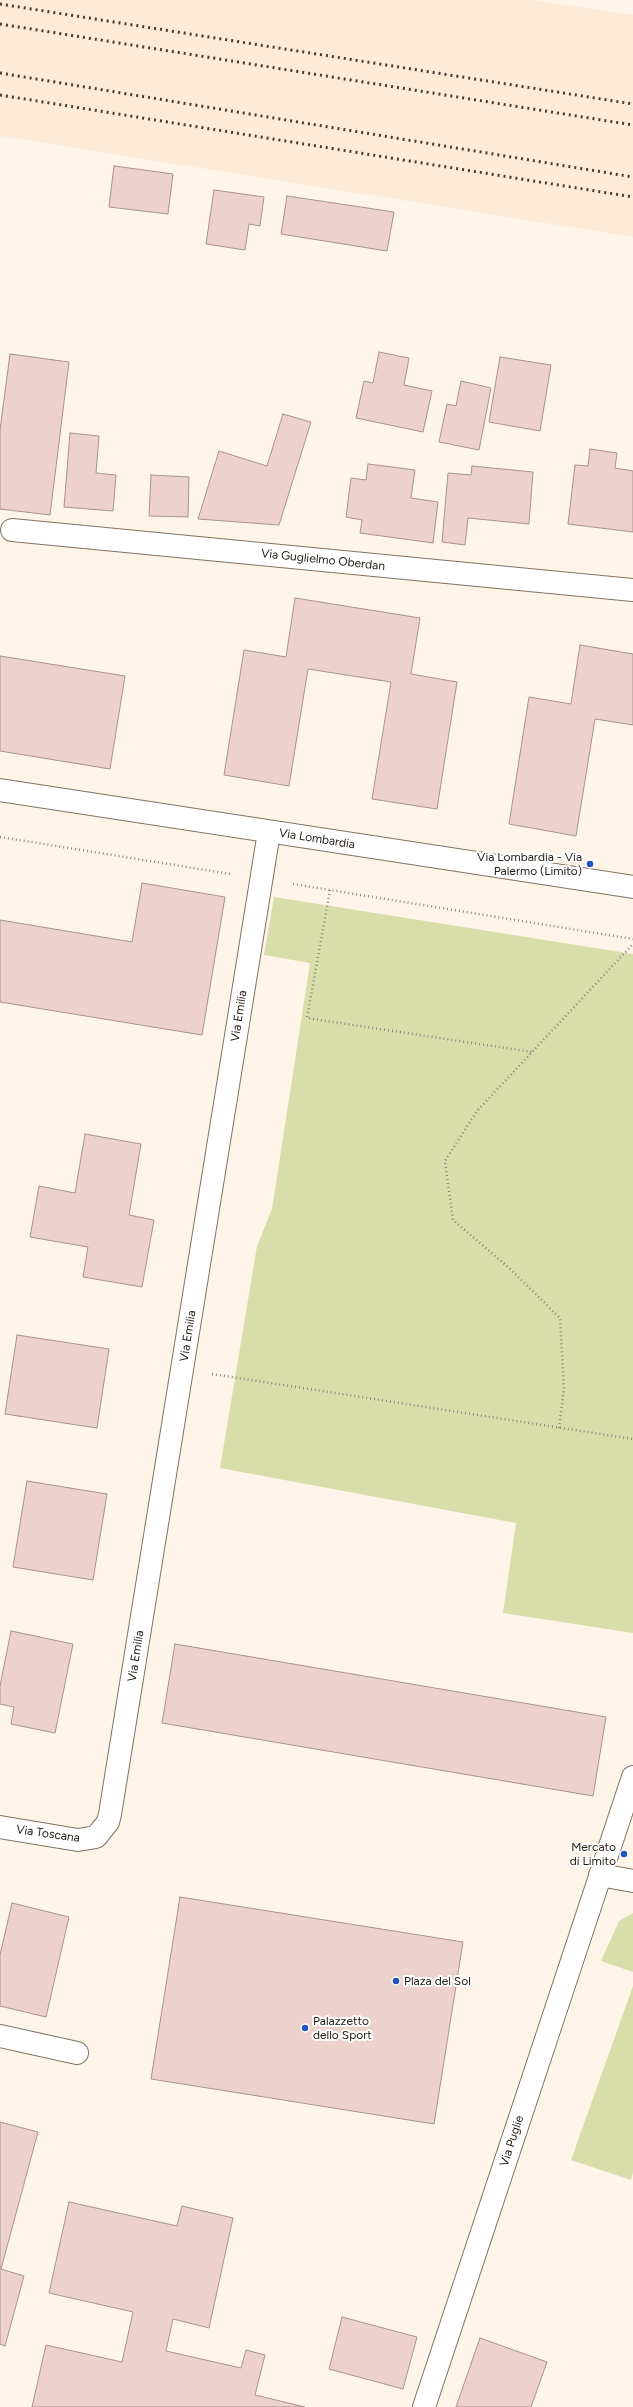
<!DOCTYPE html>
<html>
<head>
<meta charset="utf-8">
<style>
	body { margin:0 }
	canvas { display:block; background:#fef4e8 }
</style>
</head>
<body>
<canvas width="633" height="2407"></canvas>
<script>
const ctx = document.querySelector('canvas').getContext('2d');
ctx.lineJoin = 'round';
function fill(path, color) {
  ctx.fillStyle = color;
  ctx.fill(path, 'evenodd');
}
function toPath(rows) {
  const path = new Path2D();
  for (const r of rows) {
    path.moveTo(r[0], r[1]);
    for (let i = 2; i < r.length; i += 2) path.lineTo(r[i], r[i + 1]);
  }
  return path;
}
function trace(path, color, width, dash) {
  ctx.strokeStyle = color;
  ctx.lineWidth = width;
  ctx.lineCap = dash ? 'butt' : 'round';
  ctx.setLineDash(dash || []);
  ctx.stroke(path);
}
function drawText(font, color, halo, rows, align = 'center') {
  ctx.font = font + ' Figtree,sans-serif';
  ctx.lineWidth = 4;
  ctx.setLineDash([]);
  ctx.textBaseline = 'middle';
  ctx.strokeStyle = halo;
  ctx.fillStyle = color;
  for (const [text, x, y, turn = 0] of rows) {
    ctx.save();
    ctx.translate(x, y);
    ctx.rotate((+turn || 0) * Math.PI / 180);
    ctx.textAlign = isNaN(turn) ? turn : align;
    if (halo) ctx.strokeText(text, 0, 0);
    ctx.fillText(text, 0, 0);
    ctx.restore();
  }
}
fill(toPath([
	[0,0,532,0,633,15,633,237,0,136]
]), '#fdebd7');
fill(toPath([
	[274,897,633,954,633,1633,503,1613,516,1523,220,1468,257,1246,272,1209,310,963,264,955],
	[633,1913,633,1972,601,1961,619,1921],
	[633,1986,633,2172,631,2180,571,2160]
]), '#d7deaa');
const building = toPath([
	[114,166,173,174,168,214,109,207,114,166],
	[214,190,264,197,260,226,249,224,245,250,206,244,214,190],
	[287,196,394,212,387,251,281,234,287,196],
	[379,352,409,358,404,385,432,391,423,432,356,418,364,381,373,383,379,352],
	[10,354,69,362,50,515,0,509,0,430,10,354],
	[500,357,551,365,540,431,489,422,500,357],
	[461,381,491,388,479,450,439,442,447,404,456,406,461,381],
	[283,414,311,422,279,525,198,519,219,451,267,466,283,414],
	[70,433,99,436,96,473,116,475,113,511,64,507,70,433],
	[590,449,617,453,615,468,633,471,633,532,568,524,575,465,588,466,590,449],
	[368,464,415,470,411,498,438,502,433,543,360,533,362,520,346,517,351,478,366,480,368,464],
	[472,466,533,472,529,524,468,518,465,545,442,542,448,473,471,475,472,466],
	[151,475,189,477,188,517,149,516,151,475],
	[295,598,420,618,411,674,457,682,437,809,372,799,391,682,308,669,289,786,224,775,244,650,286,657,295,598],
	[580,645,633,654,633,725,595,719,576,836,509,824,529,697,571,704,580,645],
	[0,656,125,676,110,769,0,751,0,656],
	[142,883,225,897,202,1035,0,1002,0,920,132,942,142,883],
	[85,1134,141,1144,129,1215,154,1220,142,1287,83,1277,88,1247,30,1237,39,1186,75,1193,85,1134],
	[17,1335,109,1349,97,1428,5,1414,17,1335],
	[27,1481,107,1494,93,1580,13,1567,27,1481],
	[11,1631,73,1644,55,1733,11,1724,14,1707,0,1704,0,1686,11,1631],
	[175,1644,606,1717,593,1796,162,1723,175,1644],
	[180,1897,463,1942,434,2124,151,2079,180,1897],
	[12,1903,69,1917,46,2017,0,2006,0,1955,12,1903],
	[0,2122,38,2132,1,2269,24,2276,5,2346,0,2344,0,2122],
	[69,2202,177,2226,182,2206,233,2218,209,2328,173,2319,166,2351,241,2368,246,2350,265,2355,255,2395,305,2407,32,2407,46,2345,122,2362,133,2312,49,2293,69,2202],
	[342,2317,417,2337,403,2389,329,2369,342,2317],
	[480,2338,547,2362,531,2407,456,2407,480,2338]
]);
fill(building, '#ecd2cb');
trace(building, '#aa928c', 1);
const minor = toPath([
	[12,530,633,590],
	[0,1827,78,1840,96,1837,108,1822,110,1814,269,832],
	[600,1875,633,1881],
	[0,2036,77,2053],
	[424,2407,633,1777]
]);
const tertiary = toPath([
	[0,790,633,887]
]);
trace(minor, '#827362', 24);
trace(tertiary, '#827362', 24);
trace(toPath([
	[0,837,231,874],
	[293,884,633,939],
	[330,890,307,1018,532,1052],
	[212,1374,633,1439],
	[559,1428,564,1389,560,1318,508,1267,453,1220,445,1161,477,1111,633,944]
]), '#8f877e', 2.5, [1, 3]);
trace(minor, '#fff', 22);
trace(tertiary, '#fff', 22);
trace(toPath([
	[0,4,633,104],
	[0,24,633,125],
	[0,73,633,177],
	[0,95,633,197]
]), '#443d36', 3, [2, 4]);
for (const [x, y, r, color] of [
	[590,864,4,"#2153c1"],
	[624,1854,4,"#2153c1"],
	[396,1981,4,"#2153c1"],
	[305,2028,4,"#2153c1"]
]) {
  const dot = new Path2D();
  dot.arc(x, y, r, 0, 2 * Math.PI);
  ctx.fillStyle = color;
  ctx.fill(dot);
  trace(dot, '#fff', 1.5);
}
drawText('12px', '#262019', '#fff', [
	["Via Guglielmo Oberdan",323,560,6],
	["Via Lombardia",317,839,9],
	["Via Emilia",239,1016,-81],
	["Via Emilia",188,1336,-81],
	["Via Emilia",136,1656,-81],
	["Via Toscana",48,1834,8],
	["Via Puglie",512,2141,-72]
]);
drawText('12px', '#262019', '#fff', [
	["Via Lombardia - Via",582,857],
	["Palermo (Limito)",582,871],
	["Mercato",616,1847],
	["di Limito",616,1861],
	["Plaza del Sol",404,1981,"left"],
	["Palazzetto",313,2021,"left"],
	["dello Sport",313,2035,"left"]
], 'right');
</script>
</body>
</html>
